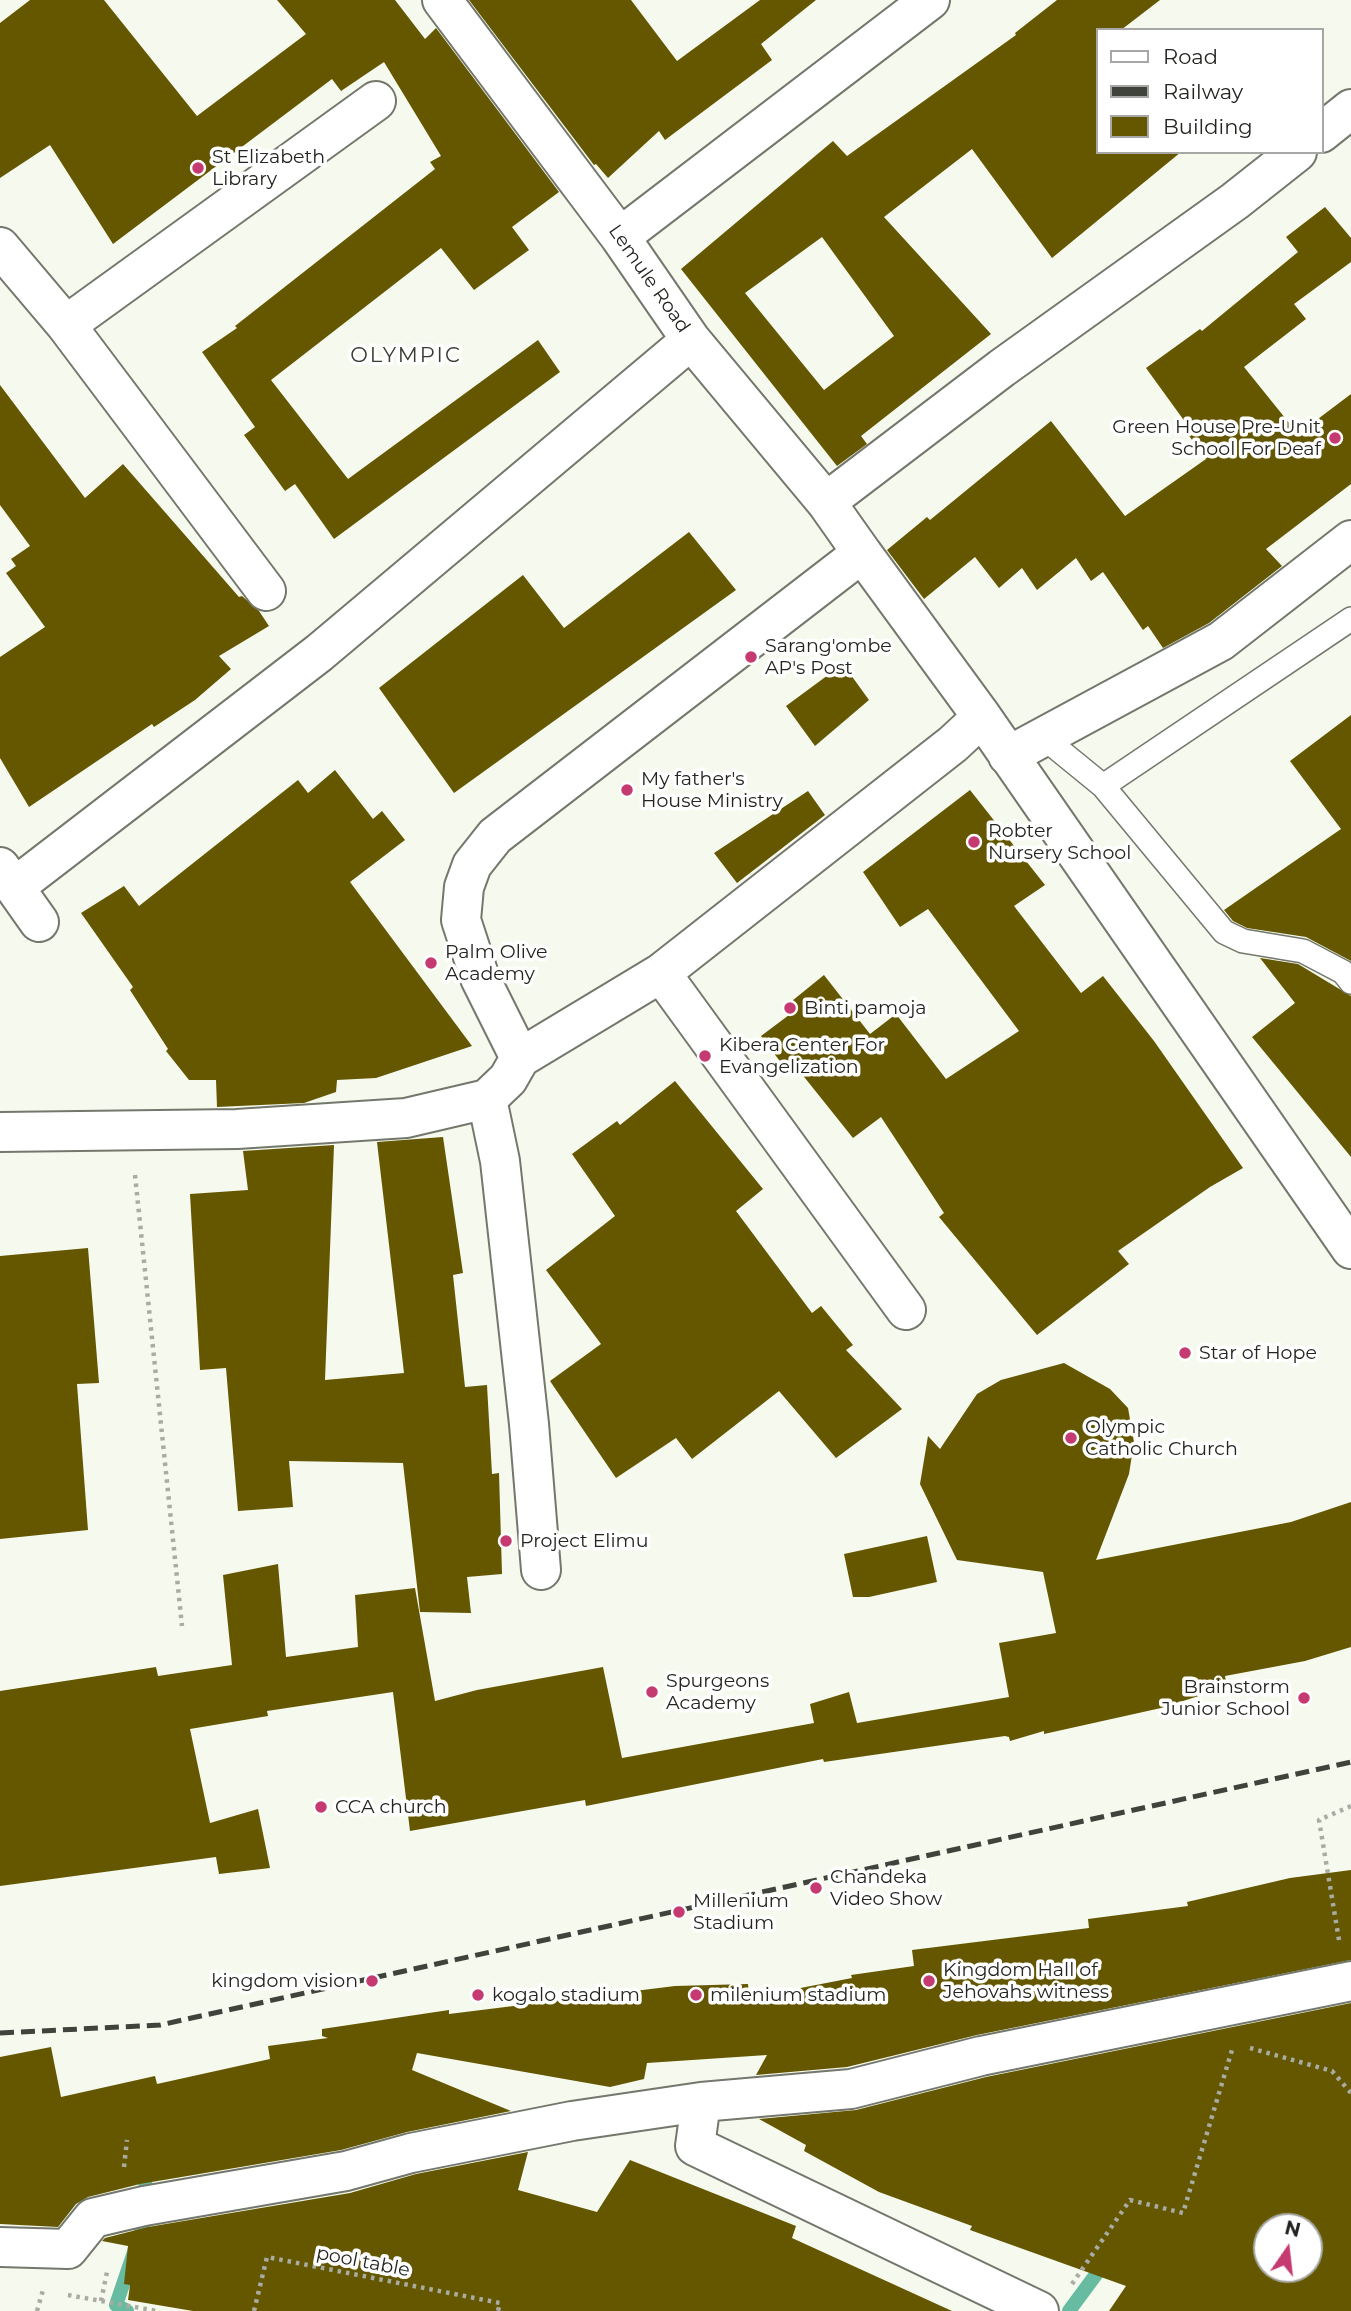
<!DOCTYPE html>
<html>
<head>
<meta charset="utf-8">
<style>
	body { margin:0 }
	#map { position:relative; width:1351px; height:2311px; overflow:hidden; background:#f6faee; font-family:Montserrat,sans-serif }
	canvas { display:block }
	.legend { position:absolute; left:1096px; top:28px; width:228px; height:126px; box-sizing:border-box; background:#fff; border:2px solid #a7a8a6; margin:0; padding:9px 12px; list-style:none; font-size:21px; color:#242521 }
	.legend li { display:flex; align-items:center; gap:14px; height:35px }
	.legend b { width:35px; border:2px solid #a7a8a6 }
	.north { position:absolute; left:1253px; top:2213px; width:70px; height:70px; box-sizing:border-box; background:#fff; border:2px solid #a7a8a6; border-radius:50%; rotate:14deg; font-size:19px; font-weight:700; line-height:28px; text-align:center; color:#242521 }
	.north::after { content:''; display:block; margin:auto; width:24px; height:32px; background:#c53a70; clip-path:polygon(50% 0,100% 100%,50% 72%,0 100%) }
</style>
</head>
<body>
<div id="map">
<canvas width="1351" height="2311"></canvas>
<ul class="legend">
<li><b style="height:9px;background:#fff"></b>Road</li>
<li><b style="height:9px;background:#40423c"></b>Railway</li>
<li><b style="height:19px;background:#645700"></b>Building</li>
</ul>
<div class="north">N</div>
</div>
<script>
const ctx = document.querySelector('canvas').getContext('2d');
ctx.lineJoin = 'round';
function toPath(rows) {
  const path = new Path2D();
  for (const r of rows) {
    path.moveTo(r[0], r[1]);
    for (let i = 2; i < r.length; i += 2) path.lineTo(r[i], r[i + 1]);
  }
  return path;
}
function trace(path, color, width, dash) {
  ctx.strokeStyle = color;
  ctx.lineWidth = width;
  ctx.lineCap = dash ? 'butt' : 'round';
  ctx.setLineDash(dash || []);
  ctx.stroke(path);
}
function fill(path, color) {
  ctx.fillStyle = color;
  ctx.fill(path, 'evenodd');
}
function drawText(font, color, halo, rows, align = 'center') {
  ctx.font = font + ' Montserrat,sans-serif';
  ctx.lineWidth = 7;
  ctx.setLineDash([]);
  ctx.textBaseline = 'middle';
  ctx.strokeStyle = halo;
  ctx.fillStyle = color;
  for (const [text, x, y, turn = 0] of rows) {
    ctx.save();
    ctx.translate(x, y);
    ctx.rotate((+turn || 0) * Math.PI / 180);
    ctx.textAlign = isNaN(turn) ? turn : align;
    if (halo) ctx.strokeText(text, 0, 0);
    ctx.fillText(text, 0, 0);
    ctx.restore();
  }
}
trace(toPath([
	[127,2311,116,2305,150,2205,141,2164],
	[1069,2311,1106,2261]
]), '#67bba1', 14);
fill(toPath([
	[30,0,104,0,197,116,306,34,277,0,395,0,425,39,436,28,559,192,512,227,529,250,474,290,441,248,271,380,348,479,538,340,560,372,334,539,295,484,285,491,244,435,255,427,202,352,237,328,235,326,435,169,430,162,441,156,384,62,341,91,332,79,113,244,50,145,0,178,0,23],
	[469,0,631,0,677,61,760,0,816,0,761,44,772,60,665,140,659,131,608,178,596,164,594,165],
	[1057,0,1160,0,1121,30,1097,30,1097,152,1181,152,1052,258,972,149,884,217,991,334,861,436,867,444,837,466,681,269,833,141,847,156,1016,35,1015,33],
	[822,237,894,336,824,390,745,293],
	[1325,207,1351,238,1351,262,1294,304,1306,319,1244,367,1298,434,1351,394,1351,484,1266,549,1282,566,1209,623,1163,648,1148,626,1143,630,1103,572,1091,581,1076,558,1037,590,1022,568,999,588,975,557,924,599,887,550,927,517,930,520,1051,421,1125,516,1206,459,1184,429,1188,426,1146,368,1200,329,1202,331,1298,252,1286,237],
	[0,385,85,498,123,464,239,597,242,596,259,611,269,626,219,656,231,669,195,700,154,727,152,724,29,807,0,758,0,657,45,627,6,573,16,566,11,559,30,546,0,505],
	[689,532,736,590,454,793,379,688,523,575,564,628],
	[843,664,869,700,815,746,786,706],
	[1351,715,1351,961,1306,937,1247,928,1233,921,1224,910,1341,829,1290,761],
	[335,770,373,819,382,811,405,840,350,882,472,1046,376,1078,337,1080,336,1092,304,1103,217,1107,216,1080,189,1080,166,1051,168,1049,130,990,133,987,81,913,124,886,139,906,298,780,308,793],
	[970,790,1045,885,1014,906,1081,993,1103,976,1154,1041,1243,1168,1210,1187,1118,1251,1129,1264,1037,1335,939,1217,944,1213,881,1117,853,1138,793,1063,785,1068,761,1036,793,1012,787,1005,824,975,870,1034,896,1014,946,1079,1019,1031,928,909,900,927,863,872],
	[808,791,825,815,737,883,714,853],
	[1260,958,1298,964,1351,996,1351,1157,1252,1037,1295,1003],
	[675,1081,763,1189,736,1211,812,1313,821,1306,853,1345,846,1350,902,1409,836,1458,779,1391,692,1459,676,1438,616,1478,550,1381,601,1344,546,1270,615,1216,572,1154,617,1121,620,1125],
	[443,1137,463,1273,453,1275,465,1387,487,1385,492,1474,499,1473,502,1574,467,1577,471,1613,420,1612,403,1463,289,1461,293,1507,238,1511,226,1368,200,1370,190,1194,248,1190,243,1151,334,1145,325,1380,404,1373,377,1142],
	[88,1248,99,1383,77,1384,88,1530,0,1539,0,1256],
	[1064,1363,1110,1389,1128,1408,1134,1442,1129,1474,1096,1560,1291,1522,1351,1502,1351,1647,1305,1661,1225,1676,1227,1687,1161,1708,1044,1734,1044,1731,1010,1741,1009,1737,1005,1736,824,1762,823,1759,586,1806,585,1800,410,1831,393,1692,267,1711,268,1716,190,1729,210,1823,258,1809,270,1868,219,1874,216,1857,0,1886,0,1691,156,1667,158,1676,232,1665,223,1575,278,1564,286,1657,358,1647,355,1595,415,1588,435,1701,477,1690,603,1667,622,1758,814,1723,810,1704,849,1692,857,1723,1009,1697,999,1643,1056,1633,1043,1572,957,1560,920,1484,928,1436,940,1449,977,1394,1001,1380],
	[927,1536,937,1582,869,1597,853,1597,844,1554],
	[1351,1870,1351,1960,977,2035,847,2067,756,2075,767,2055,647,2063,644,2079,610,2087,417,2053,412,2070,511,2111,407,2132,341,2150,140,2184,88,2197,76,2204,58,2227,0,2224,0,2057,51,2047,61,2097,155,2076,157,2084,270,2059,268,2046,328,2038,322,2036,322,2029,449,2010,449,2014,675,1986,748,1984,749,1998,852,1978,851,1975,914,1966,912,1950,1089,1928,1088,1919,1188,1906,1187,1902,1290,1878],
	[1351,2003,1351,2311,1109,2311,1126,2286,970,2230,972,2226,879,2192,804,2151,806,2145,759,2119,856,2110,986,2077],
	[1267,2227,1309,2227,1309,2269,1267,2269],
	[528,2152,518,2190,597,2212,630,2160,796,2226,792,2238,952,2311,193,2311,128,2300,130,2285,124,2284,128,2246,102,2241,105,2238,148,2227,350,2193,416,2174]
]), '#645700');
const lane = toPath([
	[1043,737,1103,786,1224,932,1243,941,1303,951,1343,972,1351,982],
	[1103,786,1351,619]
]);
const street = toPath([
	[442,0,620,237,691,340,826,502,862,553],
	[1321,133,1351,109],
	[620,237,930,0],
	[0,247,66,325,266,591],
	[66,325,376,101],
	[826,502,1002,368,1235,201,1297,152],
	[982,717,1351,1249],
	[1008,756,1221,641,1351,540],
	[0,867,39,922],
	[16,886,319,653,691,340],
	[661,973,906,1310],
	[487,1099,500,1161,529,1424,541,1570],
	[0,1132,237,1129,406,1118,487,1099,508,1079,520,1058,661,973,953,744,982,717,862,553,495,836,472,865,464,887,461,920,480,978,520,1058],
	[701,2102,695,2146,1039,2311],
	[0,2247,68,2249,93,2218,144,2206,346,2171,411,2153,572,2121,701,2102,851,2089,981,2056,1351,1981]
]);
trace(lane, '#73776c', 26);
trace(street, '#73776c', 42);
trace(toPath([
	[135,1175,182,1626],
	[1339,1940,1319,1820,1351,1806],
	[1250,2048,1332,2071,1351,2093],
	[124,2167,127,2140],
	[1072,2284,1130,2200,1183,2213,1232,2050],
	[68,2295,157,2311],
	[101,2301,107,2272],
	[37,2311,43,2290],
	[254,2311,267,2257,500,2303,498,2311]
]), '#a9aca3', 4.5, [3.5, 5]);
trace(lane, '#fff', 23);
trace(street, '#fff', 38);
trace(toPath([
	[0,2033,160,2025,1351,1762]
]), '#40423c', 5, [14, 7]);
for (const [x, y, r, color] of [
	[198,168,7,"#c53a70"],
	[1335,438,7,"#c53a70"],
	[751,657,7,"#c53a70"],
	[627,790,7,"#c53a70"],
	[974,842,7,"#c53a70"],
	[431,963,7,"#c53a70"],
	[790,1008,7,"#c53a70"],
	[705,1056,7,"#c53a70"],
	[1185,1353,7,"#c53a70"],
	[1071,1438,7,"#c53a70"],
	[506,1541,7,"#c53a70"],
	[652,1692,7,"#c53a70"],
	[1304,1698,7,"#c53a70"],
	[321,1807,7,"#c53a70"],
	[816,1888,7,"#c53a70"],
	[679,1912,7,"#c53a70"],
	[372,1981,7,"#c53a70"],
	[929,1981,7,"#c53a70"],
	[478,1995,7,"#c53a70"],
	[696,1995,7,"#c53a70"]
]) {
  const dot = new Path2D();
  dot.arc(x, y, r, 0, 2 * Math.PI);
  ctx.fillStyle = color;
  ctx.fill(dot);
  trace(dot, '#fff', 2.5);
}
drawText('19px', '#242521', '#fff', [
	["St Elizabeth",212,157],
	["Library",212,179],
	["Green House Pre-Unit",1321,427,"right"],
	["School For Deaf",1321,449,"right"],
	["Sarang'ombe",765,646],
	["AP's Post",765,668],
	["My father's",641,779],
	["House Ministry",641,801],
	["Robter",988,831],
	["Nursery School",988,853],
	["Palm Olive",445,952],
	["Academy",445,974],
	["Binti pamoja",804,1008],
	["Kibera Center For",719,1045],
	["Evangelization",719,1067],
	["Star of Hope",1199,1353],
	["Olympic",1085,1427],
	["Catholic Church",1085,1449],
	["Project Elimu",520,1541],
	["Spurgeons",666,1681],
	["Academy",666,1703],
	["Brainstorm",1290,1687,"right"],
	["Junior School",1290,1709,"right"],
	["CCA church",335,1807],
	["Chandeka",830,1877],
	["Video Show",830,1899],
	["Millenium",693,1901],
	["Stadium",693,1923],
	["Kingdom Hall of",943,1970],
	["Jehovahs witness",943,1992],
	["kingdom vision",358,1981,"right"],
	["kogalo stadium",492,1995],
	["milenium stadium",710,1995]
], 'left');
drawText('19px', '#242521', '#fff', [
	["Lemule Road",649,279,55],
	["pool table",363,2262,11]
]);
ctx.letterSpacing = '2px';
drawText('21px', '#383b32', '#fff', [
	["OLYMPIC",406,356]
]);
ctx.letterSpacing = '0px';
</script>
</body>
</html>
